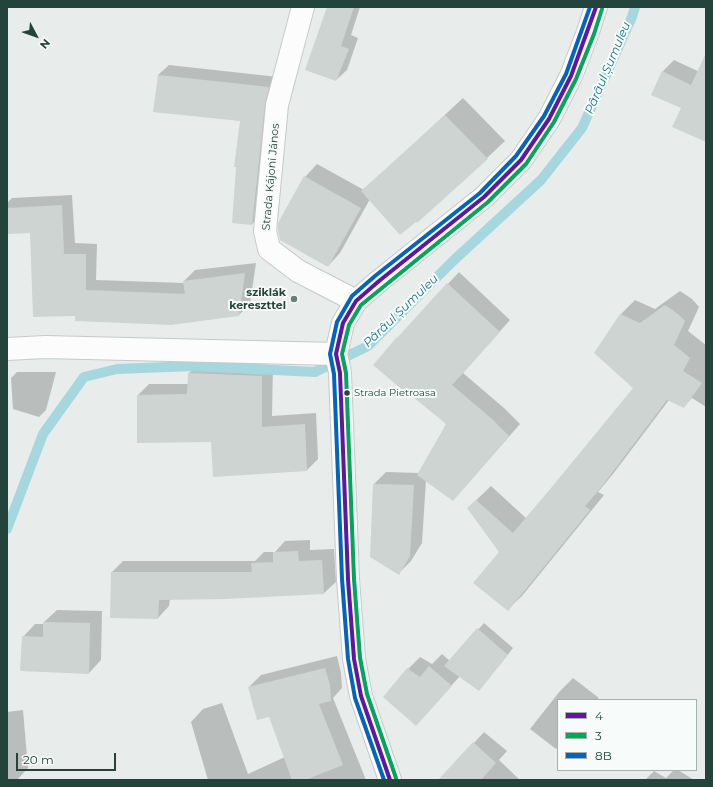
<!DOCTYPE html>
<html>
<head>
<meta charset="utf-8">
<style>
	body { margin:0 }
	#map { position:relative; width:713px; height:787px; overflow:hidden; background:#e8edeb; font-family:Montserrat,sans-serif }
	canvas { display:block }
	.frame { position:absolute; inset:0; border:8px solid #22443a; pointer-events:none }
	.legend { position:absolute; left:557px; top:699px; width:140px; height:72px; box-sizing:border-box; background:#f7fbf9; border:1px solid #a2b2ad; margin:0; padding:5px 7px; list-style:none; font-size:12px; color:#22443a }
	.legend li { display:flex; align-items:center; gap:8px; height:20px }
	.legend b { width:20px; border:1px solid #a2b2ad }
	.north { position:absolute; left:16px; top:16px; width:40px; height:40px; -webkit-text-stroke:3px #f7fbf9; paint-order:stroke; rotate:131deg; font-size:11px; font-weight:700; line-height:16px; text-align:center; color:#22443a }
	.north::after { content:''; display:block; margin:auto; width:14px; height:18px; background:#22443a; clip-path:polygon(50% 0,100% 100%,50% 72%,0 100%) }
	.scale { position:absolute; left:16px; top:753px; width:100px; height:18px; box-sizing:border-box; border:2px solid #22443a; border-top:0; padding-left:5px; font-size:12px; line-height:14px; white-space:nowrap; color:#22443a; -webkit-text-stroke:3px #f7fbf9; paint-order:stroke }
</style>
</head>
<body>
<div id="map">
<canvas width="713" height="787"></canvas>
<div class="frame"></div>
<ul class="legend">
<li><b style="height:5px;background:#6017a0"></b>4</li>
<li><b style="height:5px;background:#01a659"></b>3</li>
<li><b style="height:5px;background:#0065bd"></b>8B</li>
</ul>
<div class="north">N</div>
<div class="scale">20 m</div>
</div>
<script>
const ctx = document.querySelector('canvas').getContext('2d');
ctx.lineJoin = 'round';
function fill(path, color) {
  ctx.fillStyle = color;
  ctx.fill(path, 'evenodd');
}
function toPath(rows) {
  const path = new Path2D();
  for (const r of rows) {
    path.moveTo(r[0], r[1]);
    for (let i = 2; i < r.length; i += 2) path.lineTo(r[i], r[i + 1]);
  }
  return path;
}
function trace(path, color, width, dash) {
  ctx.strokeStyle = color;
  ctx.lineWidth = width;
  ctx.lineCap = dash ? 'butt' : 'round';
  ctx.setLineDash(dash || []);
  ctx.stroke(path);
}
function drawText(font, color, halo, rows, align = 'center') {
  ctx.font = font + ' Montserrat,sans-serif';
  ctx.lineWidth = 4;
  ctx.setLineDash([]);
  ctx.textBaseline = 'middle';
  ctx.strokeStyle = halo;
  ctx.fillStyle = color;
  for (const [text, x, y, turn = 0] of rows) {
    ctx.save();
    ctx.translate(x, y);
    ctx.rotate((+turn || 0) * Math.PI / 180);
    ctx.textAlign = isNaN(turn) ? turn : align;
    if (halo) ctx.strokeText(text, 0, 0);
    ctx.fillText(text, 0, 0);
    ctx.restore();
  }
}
fill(toPath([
	[328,7,360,7,351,35,358,38,347,70,336,80],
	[674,60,706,75,706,141,682,107,663,71],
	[169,65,278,77,262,214,252,224,237,166,241,120,158,75],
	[463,98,505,141,487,158,417,222,370,199,340,253,328,266,305,177,317,164,364,190],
	[72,195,75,243,97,244,96,280,184,283,184,281,195,270,256,263,250,304,239,315,76,315,31,232,7,233,7,203,12,198],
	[459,272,510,320,463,373,504,408,520,424,464,488,426,480,422,543,411,561,399,573,374,484,386,472,419,473,447,424,409,326],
	[680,291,692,299,699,307,688,331,706,345,706,407,692,398,683,407,669,400,613,474,598,492,604,495,522,596,507,610,500,552,468,508,491,486,527,519,634,388,621,314,635,300,655,309],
	[200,362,273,365,272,416,316,413,318,459,307,470,214,475,212,441,138,395,149,384,189,384,189,373],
	[17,372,56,372,46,410,39,417,13,409,11,378],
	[310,540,310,550,334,549,336,582,324,593,170,599,169,606,158,618,112,572,123,561,255,561,264,552,275,552,285,541],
	[57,610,102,611,101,660,89,673,23,637,35,624,44,624,44,622],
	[484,623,513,648,485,683,460,676,416,725,408,669,420,657,432,664,442,654,450,661],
	[337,656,341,673,342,688,333,698,366,780,208,780,191,722,203,709,222,703,248,774,285,757,270,716,249,687,261,675],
	[573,678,599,698,597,700,558,700,558,747,556,749,530,729,560,691],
	[23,710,28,768,17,780,7,780,7,712],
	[484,732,507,751,499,760,520,780,440,780],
	[674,770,678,770,694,780,645,780,654,771,666,778]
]), '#0003');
trace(toPath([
	[7,529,43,434,84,377,117,369,194,366,315,372,368,346,453,261,541,180,582,128,632,17,635,7]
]), '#a6d7de', 10);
fill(toPath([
	[327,7,354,7,341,46,349,49,336,81,305,70],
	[706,53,706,142,672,127,681,108,651,95,662,71,691,85],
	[158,75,269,87,265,104,252,225,232,223,236,167,234,167,240,121,153,112],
	[445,115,488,159,417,223,416,222,400,235,361,191],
	[304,176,361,208,328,267,280,240,278,230,278,223],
	[62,205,64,254,86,254,86,290,185,294,183,281,245,273,239,316,171,325,75,321,75,316,33,317,30,233,7,234,7,208],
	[447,283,500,332,452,385,492,419,509,436,453,501,417,475,446,424,407,392,406,393,373,365,397,337,397,338],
	[665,305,678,314,685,321,674,345,690,358,683,371,702,383,684,408,667,400,599,490,585,506,590,510,508,611,473,583,499,552,467,508,476,500,513,533,556,482,633,388,594,353,620,314,640,323],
	[188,373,262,376,262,427,305,424,307,471,213,477,211,442,137,443,137,395,187,394],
	[373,484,414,485,410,556,399,575,370,557],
	[298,551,299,561,322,560,324,594,226,599,159,600,158,619,110,618,111,572,252,572,251,563,273,562,273,552],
	[43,622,90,623,89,674,20,671,22,636,43,637],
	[477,628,508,655,479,691,444,666],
	[429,666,452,686,416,726,383,697,407,668,420,677],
	[325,668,330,685,331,701,319,704,343,765,305,780,292,780,269,717,257,720,248,687],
	[473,742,496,763,481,780,438,780]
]), '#ced4d2');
const minor = toPath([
	[303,7,277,105,265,231,269,249,298,271,356,301],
	[7,349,45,347,336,354]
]);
const tertiary = toPath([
	[390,780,361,696,354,659,348,579,340,373,336,354,343,323,356,301,379,281,484,197,521,160,549,119,571,76,588,32,596,7]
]);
trace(minor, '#c5cac8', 24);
trace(tertiary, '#c5cac8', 24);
trace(minor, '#fcfcfc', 22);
trace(tertiary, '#fcfcfc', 22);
trace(toPath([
	[390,780,361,696,354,659,348,579,340,373,336,354,343,323,356,301,379,281,484,197,521,160,549,119,571,76,596,7]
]), '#6017a0', 4);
trace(toPath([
	[396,778,367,694,360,658,354,579,346,373,342,354,349,325,361,305,488,202,526,164,554,122,576,79,594,34,602,9]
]), '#01a659', 4);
trace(toPath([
	[384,780,355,698,348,659,342,579,334,374,330,354,337,322,352,296,375,276,480,193,516,156,544,116,566,74,590,7]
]), '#0065bd', 4);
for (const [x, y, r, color] of [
	[294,299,4,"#677f78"],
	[347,393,3.5,"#22443a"]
]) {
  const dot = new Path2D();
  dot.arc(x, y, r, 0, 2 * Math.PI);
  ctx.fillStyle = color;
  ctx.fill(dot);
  trace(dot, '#f7fbf9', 1.5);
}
drawText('10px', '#22443a', '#f7fbf9', [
	["Strada Pietroasa",354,393]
], 'left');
drawText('11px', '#22443a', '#f7fbf9', [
	["Strada Kájoni János",271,177,-85]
]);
drawText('bold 11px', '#22443a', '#f7fbf9', [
	["sziklák",286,293],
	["kereszttel",286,306]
], 'right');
drawText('italic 12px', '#157587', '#f7fbf9', [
	["Pârâul Șumuleu",608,68,-67],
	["Pârâul Șumuleu",401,311,-44]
]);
</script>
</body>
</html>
